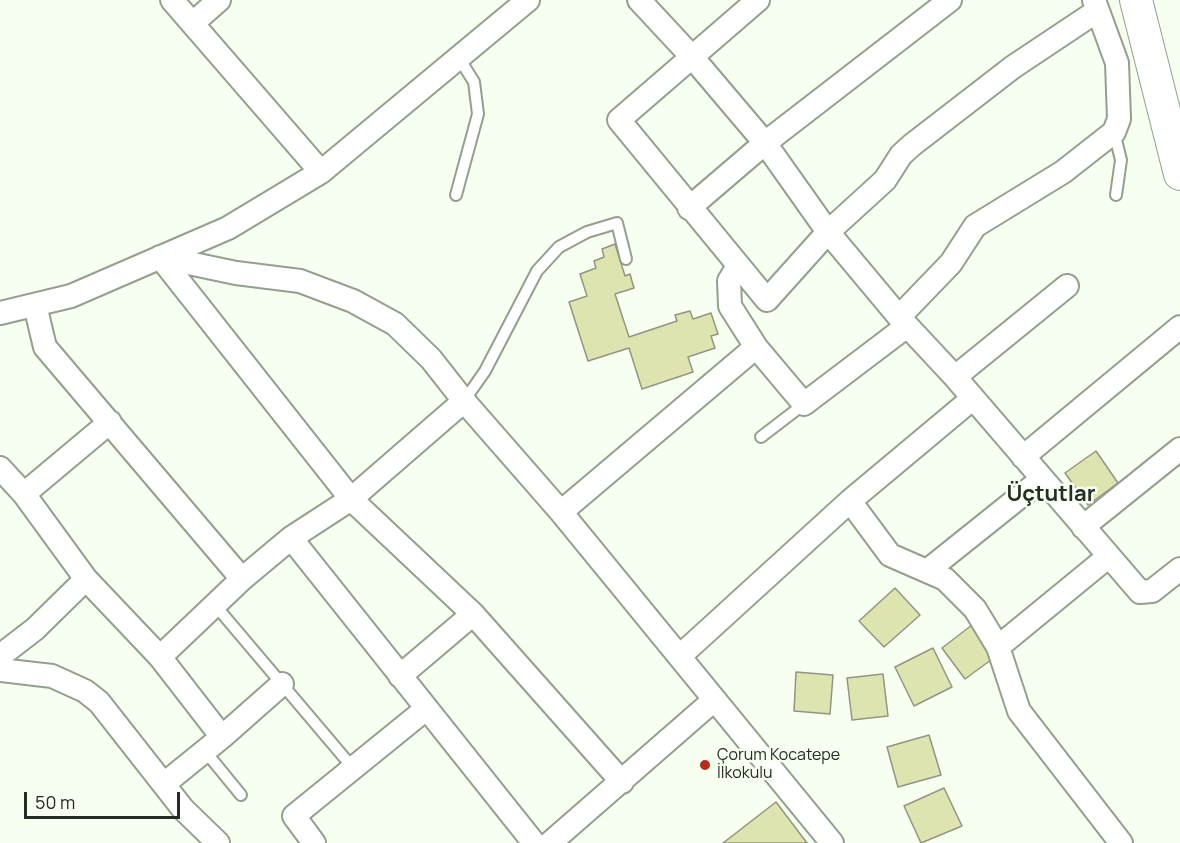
<!DOCTYPE html>
<html>
<head>
<meta charset="utf-8">
<style>
	body { margin:0 }
	#map { position:relative; width:1180px; height:843px; overflow:hidden; background:#f6fff0; font-family:Manrope,sans-serif }
	canvas { display:block }
	.scale { position:absolute; left:24px; top:792px; width:156px; height:27px; box-sizing:border-box; border:3px solid #272b25; border-top:0; padding-left:8px; font-size:18px; line-height:21px; white-space:nowrap; color:#272b25; -webkit-text-stroke:4px #f6fff0; paint-order:stroke }
</style>
</head>
<body>
<div id="map">
<canvas width="1180" height="843"></canvas>
<div class="scale">50 m</div>
</div>
<script>
const ctx = document.querySelector('canvas').getContext('2d');
ctx.lineJoin = 'round';
function fill(path, color) {
  ctx.fillStyle = color;
  ctx.fill(path, 'evenodd');
}
function toPath(rows) {
  const path = new Path2D();
  for (const r of rows) {
    path.moveTo(r[0], r[1]);
    for (let i = 2; i < r.length; i += 2) path.lineTo(r[i], r[i + 1]);
  }
  return path;
}
function trace(path, color, width, dash) {
  ctx.strokeStyle = color;
  ctx.lineWidth = width;
  ctx.lineCap = dash ? 'butt' : 'round';
  ctx.setLineDash(dash || []);
  ctx.stroke(path);
}
function drawText(font, color, halo, rows, align = 'center') {
  ctx.font = font + ' Manrope,sans-serif';
  ctx.lineWidth = 5;
  ctx.setLineDash([]);
  ctx.textBaseline = 'middle';
  ctx.strokeStyle = halo;
  ctx.fillStyle = color;
  for (const [text, x, y, turn = 0] of rows) {
    ctx.save();
    ctx.translate(x, y);
    ctx.rotate((+turn || 0) * Math.PI / 180);
    ctx.textAlign = isNaN(turn) ? turn : align;
    if (halo) ctx.strokeText(text, 0, 0);
    ctx.fillText(text, 0, 0);
    ctx.restore();
  }
}
const building = toPath([
	[615,244,625,276,630,274,634,288,615,294,629,337,677,321,675,315,690,311,693,319,711,313,718,334,711,336,715,348,688,357,693,372,642,389,629,348,588,361,569,302,587,296,580,274,596,268,594,261,604,257,602,249,615,244],
	[1096,451,1118,483,1088,505,1065,473,1096,451],
	[895,588,920,615,884,647,859,621,895,588],
	[972,625,995,657,965,679,942,648,972,625],
	[933,648,952,687,914,706,895,667,933,648],
	[796,672,833,675,830,714,794,711,796,672],
	[883,674,888,716,852,720,847,678,883,674],
	[929,735,941,775,898,787,887,747,929,735],
	[944,788,962,826,921,843,904,806,944,788],
	[776,802,807,843,723,843,776,802]
]);
fill(building, '#dee4b0');
trace(building, '#939582', 1.5);
const lane = toPath([
	[1114,132,1121,160,1116,195],
	[456,195,478,114,474,82,459,58],
	[464,401,485,371,537,271,559,247,587,232,617,223,626,259],
	[761,437,804,404],
	[215,605,353,768],
	[205,751,241,795]
]);
const street = toPath([
	[172,0,321,172],
	[639,0,693,58,765,143,828,232,899,317,955,377,1140,592,1152,591,1180,569],
	[758,0,619,120,767,300,828,232,885,180,901,155,912,145,1013,67,1097,11],
	[193,23,219,0],
	[689,208,765,143,950,0],
	[160,257,236,273,300,281,353,301,395,324,431,359,464,401,561,512,832,843],
	[160,257,351,499,473,614,622,782],
	[738,266,729,281,730,306,756,347,804,404,907,326],
	[35,305,45,347,242,579],
	[0,313,71,296,228,228,321,172,528,0],
	[899,317,951,263,975,226,1063,172,1114,132,1119,119,1117,63,1094,0],
	[955,377,1067,286],
	[1023,457,1180,327],
	[0,468,24,494,86,579,160,657,222,737,282,684],
	[24,494,110,422],
	[850,501,890,555,945,579,975,609,998,647,1019,711,1121,843],
	[561,512,756,347],
	[1083,527,1180,449],
	[291,538,534,843],
	[927,571,1042,479],
	[998,647,1109,556],
	[0,656,35,629,86,579],
	[680,656,850,501,972,399],
	[160,657,242,579,291,538,351,499,464,401],
	[0,670,52,676,85,691,99,702,183,809,218,843],
	[400,676,473,614],
	[164,784,222,737],
	[314,843,294,816,426,709],
	[550,843,714,700]
]);
const secondary = toPath([
	[1136,0,1180,174]
]);
trace(lane, '#949f8e', 14);
trace(street, '#949f8e', 26);
trace(secondary, '#949f8e', 34);
trace(lane, '#fff', 10);
trace(street, '#fff', 22);
trace(secondary, '#fff', 32);
for (const [x, y, r, color] of [
	[705,765,6,"#b92c1c"]
]) {
  const dot = new Path2D();
  dot.arc(x, y, r, 0, 2 * Math.PI);
  ctx.fillStyle = color;
  ctx.fill(dot);
  trace(dot, '#f6fff0', 2);
}
drawText('16px', '#272b25', '#f6fff0', [
	["Çorum Kocatepe",717,756],
	["İlkokulu",717,774]
], 'left');
drawText('bold 22px', '#272b25', '#f6fff0', [
	["Üçtutlar",1051,495]
]);
</script>
</body>
</html>
